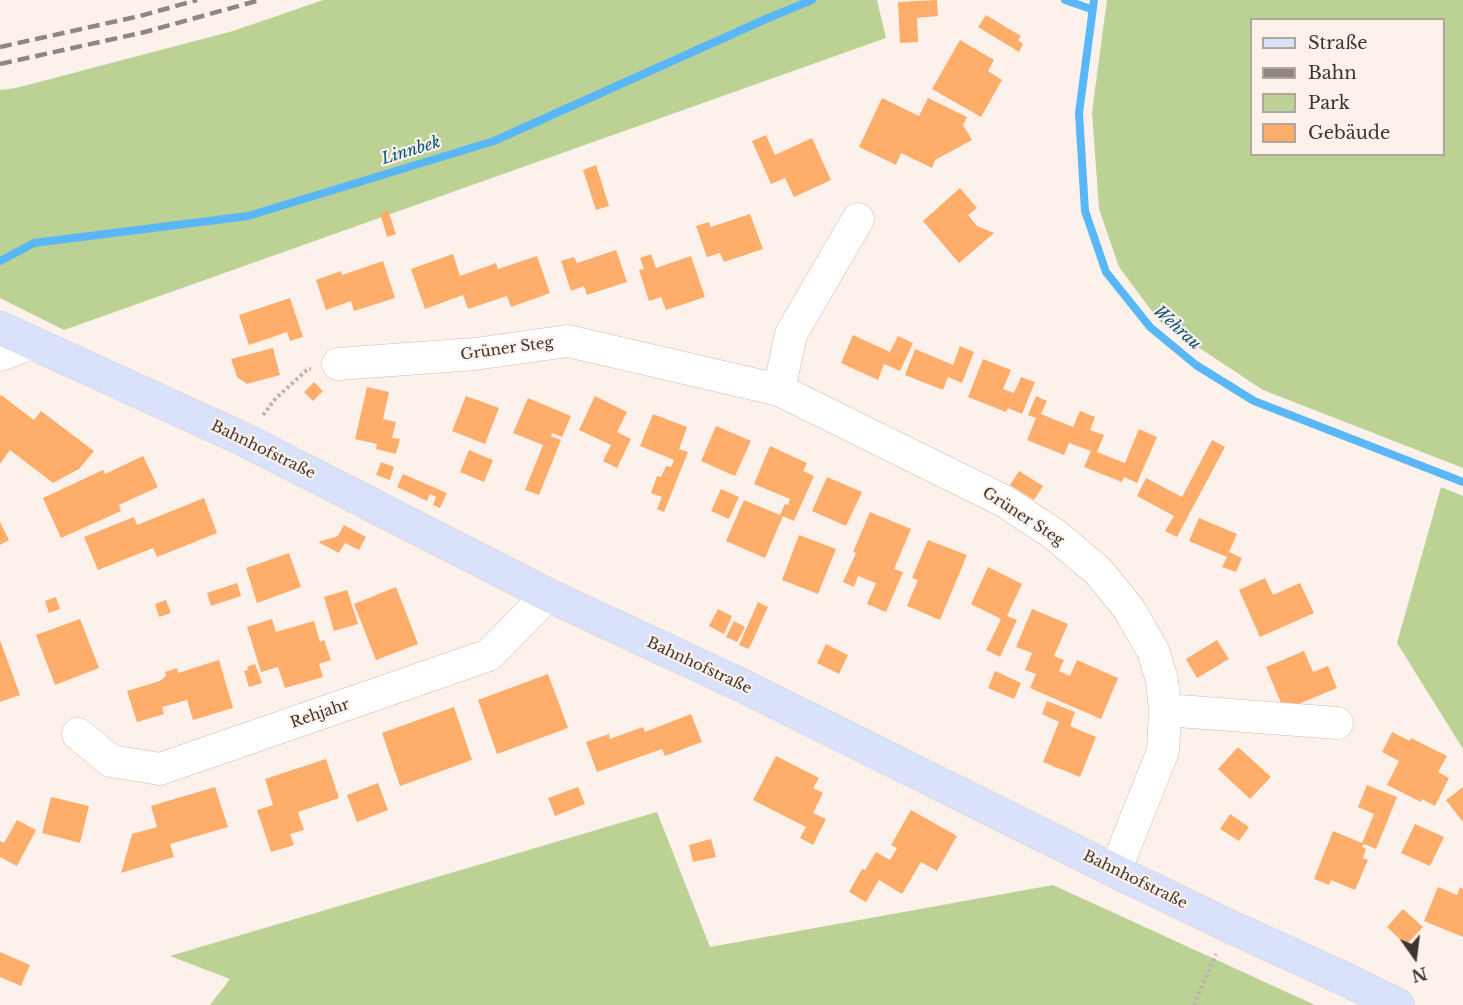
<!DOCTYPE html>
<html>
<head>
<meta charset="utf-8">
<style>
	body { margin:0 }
	#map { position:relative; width:1463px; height:1005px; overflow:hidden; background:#fcf2eb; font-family:"Libre Baskerville",serif }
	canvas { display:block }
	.legend { position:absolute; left:1250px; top:18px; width:195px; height:138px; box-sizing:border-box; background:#fcf2eb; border:2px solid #b0a69f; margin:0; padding:8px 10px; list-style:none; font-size:18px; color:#3e352e }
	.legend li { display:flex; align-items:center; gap:12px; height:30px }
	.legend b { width:30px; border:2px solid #b0a69f }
	.north { position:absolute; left:1385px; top:927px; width:60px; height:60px; -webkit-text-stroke:4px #fcf2eb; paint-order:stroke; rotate:166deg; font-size:16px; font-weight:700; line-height:24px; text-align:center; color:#3e352e }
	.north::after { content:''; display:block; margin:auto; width:21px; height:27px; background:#3e352e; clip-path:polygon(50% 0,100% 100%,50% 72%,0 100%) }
</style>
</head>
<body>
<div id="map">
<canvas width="1463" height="1005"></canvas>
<ul class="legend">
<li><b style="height:8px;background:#d9e1fb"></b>Straße</li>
<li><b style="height:8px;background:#8f867f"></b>Bahn</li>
<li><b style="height:16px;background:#bbd294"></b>Park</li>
<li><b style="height:16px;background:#ffad6a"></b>Gebäude</li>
</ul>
<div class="north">N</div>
</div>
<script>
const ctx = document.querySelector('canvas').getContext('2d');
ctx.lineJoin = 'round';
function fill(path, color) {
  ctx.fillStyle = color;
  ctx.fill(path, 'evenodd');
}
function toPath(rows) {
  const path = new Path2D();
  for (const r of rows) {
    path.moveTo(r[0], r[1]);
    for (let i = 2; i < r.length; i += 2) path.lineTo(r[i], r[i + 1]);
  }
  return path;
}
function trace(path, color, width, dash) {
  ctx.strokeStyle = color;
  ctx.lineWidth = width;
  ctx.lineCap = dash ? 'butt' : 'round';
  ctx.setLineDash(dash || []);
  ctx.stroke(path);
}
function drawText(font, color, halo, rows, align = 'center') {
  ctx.font = font + ' "Libre Baskerville",serif';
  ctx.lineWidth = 4.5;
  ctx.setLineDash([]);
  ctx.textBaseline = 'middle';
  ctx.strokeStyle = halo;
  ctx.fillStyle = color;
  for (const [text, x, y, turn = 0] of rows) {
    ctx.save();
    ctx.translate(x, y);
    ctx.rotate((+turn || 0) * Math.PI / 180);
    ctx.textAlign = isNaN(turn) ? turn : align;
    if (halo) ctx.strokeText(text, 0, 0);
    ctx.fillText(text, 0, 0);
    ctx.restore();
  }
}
fill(toPath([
	[323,0,877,0,886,38,64,330,0,298,0,90,16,88,233,31],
	[1107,0,1463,0,1463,468,1263,390,1160,322,1119,267,1099,209,1092,112],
	[1252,20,1444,20,1444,154,1252,154],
	[1441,487,1463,496,1463,749,1397,643],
	[657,812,710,947,1053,885,1315,1005,210,1005,230,979,170,956]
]), '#bbd294');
trace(toPath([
	[1065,0,1091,9],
	[1094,0,1079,113,1085,211,1106,272,1150,327,1196,365,1254,401,1463,482],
	[0,261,34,243,248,216,494,141,766,19,812,0]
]), '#5ab7f7', 8);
fill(toPath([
	[937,0,938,16,917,18,918,42,900,43,898,2],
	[986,15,1021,36,1018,40,1023,44,1019,52,978,27],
	[960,40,994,60,988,71,1002,80,981,117,932,89],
	[882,98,919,116,928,98,967,117,963,125,972,140,935,160,932,168,901,153,896,165,859,147],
	[766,135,775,155,812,138,831,180,794,197,785,178,771,184,752,141],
	[596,165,609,206,596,210,583,170],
	[960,188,977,208,968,215,977,226,994,233,959,263,923,221],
	[388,210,396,234,387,237,380,213],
	[750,214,763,249,724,262,720,253,707,257,696,226,709,222,711,227],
	[616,250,627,282,587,295,584,286,571,291,561,261,574,257,577,263],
	[453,254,460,276,496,263,498,269,537,256,550,293,511,307,507,296,468,309,463,295,425,309,411,269],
	[651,254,656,268,691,256,705,297,666,310,661,297,649,301,639,270,644,269,640,258],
	[383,261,395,298,354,311,351,301,326,310,316,280,341,271,342,275],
	[290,298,303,337,290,341,287,332,249,345,239,315],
	[853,335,890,352,898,336,913,343,900,371,884,364,878,380,841,363],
	[960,346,974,352,962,383,948,377,943,390,905,375,915,349,953,365],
	[273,348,280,375,247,384,237,377,231,359],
	[983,359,1011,370,1003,389,1014,393,1021,377,1035,382,1022,414,1008,408,1006,412,968,397],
	[314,382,323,391,313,401,304,392],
	[367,387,389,392,383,419,396,422,392,438,400,439,396,454,376,449,377,444,355,439],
	[1,395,34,420,41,411,94,451,79,469,53,483,10,450,0,464,0,397],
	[466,396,499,408,485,444,452,431],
	[595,396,627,412,617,432,631,439,617,468,603,461,611,445,579,430],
	[1036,396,1047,401,1041,414,1073,427,1080,411,1095,417,1090,430,1104,435,1097,452,1125,463,1139,429,1157,437,1137,483,1124,477,1122,482,1084,467,1091,451,1069,443,1064,455,1027,440,1036,418,1028,415],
	[528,398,571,416,562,437,552,433,551,436,561,440,539,495,525,490,543,445,513,433],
	[653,414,687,427,679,449,688,452,664,512,657,509,662,497,651,493,657,476,661,477,666,466,671,467,674,460,640,446],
	[716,426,751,441,735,476,701,461],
	[1212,440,1225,447,1177,537,1165,531,1174,516,1137,496,1146,478,1182,497],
	[770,446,807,463,803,471,814,476,794,521,783,516,765,558,726,541,744,500,780,515,785,504,788,505,790,499,754,484],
	[469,450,493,460,484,482,460,472],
	[143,456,158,487,119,505,121,511,61,538,43,498,103,470,105,474],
	[381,462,394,467,390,480,376,475],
	[1019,471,1043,486,1034,500,1010,485],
	[403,474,447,493,440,508,433,505,436,497,430,494,427,501,397,487],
	[827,477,862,492,846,526,812,511],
	[721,489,739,497,729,519,711,511],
	[204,498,217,533,157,557,153,548,98,570,84,537,134,517,137,525],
	[870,512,911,529,894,569,903,572,886,612,867,604,876,583,858,576,854,587,843,582,856,553,853,552],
	[1199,518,1237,534,1229,552,1242,558,1236,572,1222,567,1227,557,1189,541],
	[0,522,9,540,0,545],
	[344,525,366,537,359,550,345,543,339,553,318,542,338,536],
	[799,535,836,549,818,594,782,580],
	[928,540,967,555,940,620,907,606,918,580,912,578],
	[289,553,301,587,257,603,246,568],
	[988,567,1022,584,1007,616,1017,620,1000,657,986,650,1001,619,971,604],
	[1265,578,1273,595,1300,583,1314,613,1260,637,1239,590],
	[237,583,241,596,211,606,207,593],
	[396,587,418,644,376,660,354,604],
	[347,590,358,624,334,631,324,597],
	[56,597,60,609,49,613,45,601],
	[166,600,171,613,159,617,155,604],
	[758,602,768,607,749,649,739,645],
	[718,609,732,616,724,634,709,626],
	[1032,609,1068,624,1054,656,1064,660,1059,671,1070,676,1077,660,1118,678,1101,719,1030,688,1036,674,1025,670,1032,653,1016,647],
	[80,619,99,668,55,685,36,635],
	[272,619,276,632,314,621,320,642,324,640,331,660,319,664,323,677,285,688,278,667,261,672,247,627],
	[734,621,745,627,737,642,726,637],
	[0,640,20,695,0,702],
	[1217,640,1229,659,1197,678,1186,659],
	[826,644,848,655,839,674,817,663],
	[1304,651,1313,672,1328,666,1337,688,1284,710,1266,667],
	[219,660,233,708,193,720,187,700,162,707,164,714,137,722,127,691,160,681,166,676,165,672,177,668,178,673],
	[255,664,262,683,249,687,244,671,248,670,247,667],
	[995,671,1021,683,1014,699,988,688],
	[548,674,568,728,497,754,478,700],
	[1047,701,1075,712,1070,726,1096,737,1080,777,1043,762,1059,722,1042,714],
	[454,707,472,760,400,786,382,733],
	[691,714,702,742,665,756,662,749,597,772,586,742,609,734,610,739,643,727,645,732],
	[1392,732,1410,741,1411,738,1447,756,1438,772,1449,778,1435,806,1422,799,1421,802,1387,785,1399,761,1382,752],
	[1238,747,1271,777,1250,799,1218,769],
	[776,756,819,778,813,788,823,793,813,813,826,819,813,845,800,838,806,827,753,800],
	[326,759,339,798,298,812,304,830,290,834,294,845,271,852,257,810,273,805,265,779],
	[378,783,388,810,357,822,347,795],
	[1367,785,1397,797,1376,849,1364,844,1362,847,1366,849,1363,858,1368,860,1355,890,1331,880,1329,885,1314,879,1333,831,1362,843,1374,814,1358,807],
	[215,787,228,827,170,844,174,857,121,873,132,834,157,827,151,806],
	[578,787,585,804,555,816,548,798],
	[1463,787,1463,822,1446,800],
	[51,797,89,806,80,843,42,833],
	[911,810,957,836,937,871,921,862,902,894,879,880,866,902,849,892,862,869,865,870,876,852,890,860,897,848,891,845],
	[1230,814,1249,827,1239,841,1220,829],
	[17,820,36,830,17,866,0,857,0,841,4,843],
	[1415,824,1444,837,1430,866,1401,853],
	[711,839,716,857,693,862,689,845],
	[1438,887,1457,895,1460,887,1463,889,1463,937,1424,921],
	[1403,909,1423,927,1406,945,1387,927],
	[0,952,30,965,21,986,0,977]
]), '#ffad6a');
const minor = toPath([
	[858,219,791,334,779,390,1004,501,1054,534,1098,571,1129,609,1153,651,1162,680,1165,710,1163,751,1115,871],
	[0,355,33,343],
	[338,364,475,354,568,341,779,390],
	[1165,710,1337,723],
	[78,734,111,761,160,769,489,655,548,595]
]);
const major = toPath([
	[0,328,245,440,548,595,741,685,1115,871,1229,926,1336,975,1398,1005]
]);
trace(minor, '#d3bcaa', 33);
trace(major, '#d5d3d1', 34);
trace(toPath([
	[263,415,276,398,308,369,311,369],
	[1194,1005,1216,954]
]), '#beb5ae', 4, [3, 3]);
trace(minor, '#fff', 32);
trace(major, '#d9e1fb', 33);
trace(toPath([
	[0,47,140,16,197,0],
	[0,64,145,32,260,0]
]), '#8f867f', 4.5, [12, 6]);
drawText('15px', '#3e352e', '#fcf2eb', [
	["Grüner Steg",507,349,-8],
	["Bahnhofstraße",263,450,26],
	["Grüner Steg",1023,517,33],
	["Bahnhofstraße",699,666,25],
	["Rehjahr",320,714,-19],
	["Bahnhofstraße",1135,880,26]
]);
drawText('italic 16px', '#06527b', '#fcf2eb', [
	["Linnbek",411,151,-17],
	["Wehrau",1177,328,42]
]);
</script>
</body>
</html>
